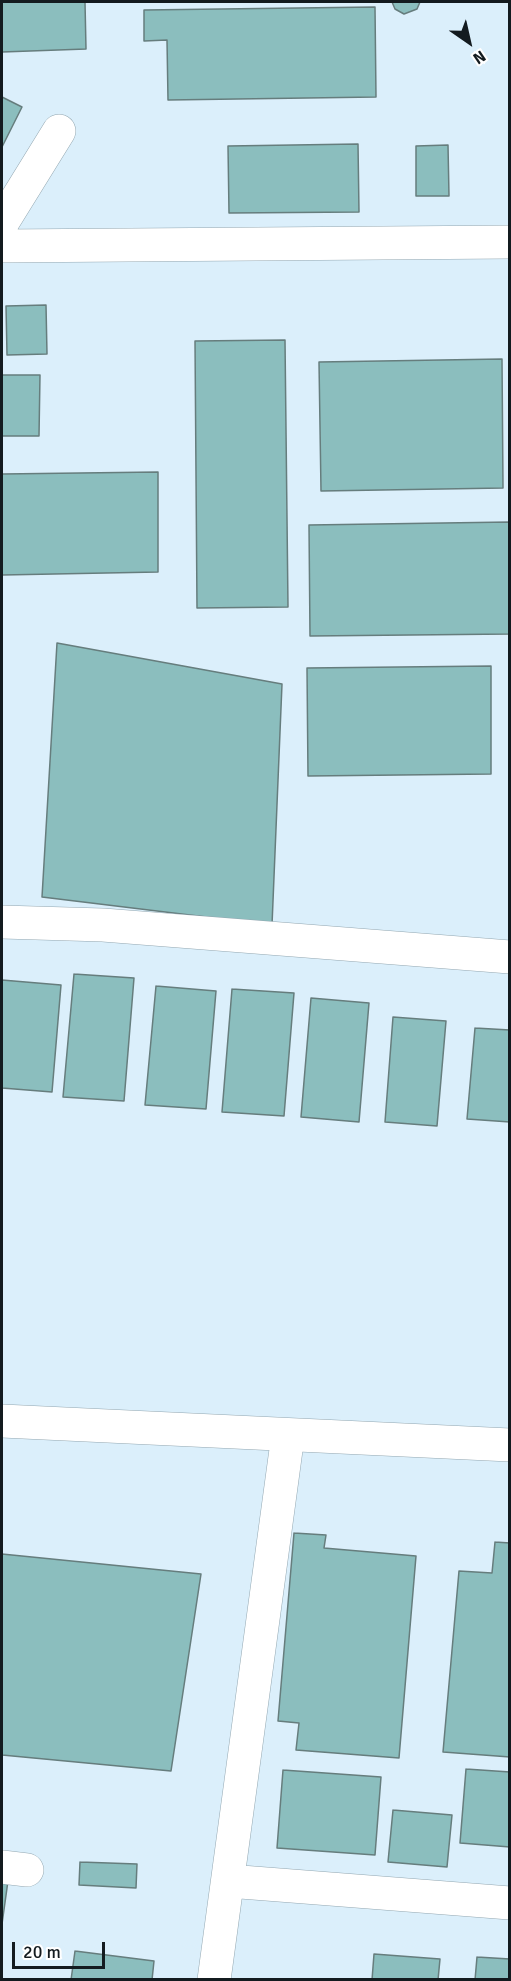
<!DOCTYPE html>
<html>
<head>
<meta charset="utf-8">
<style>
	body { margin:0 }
	#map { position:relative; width:511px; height:1981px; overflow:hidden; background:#dbeffb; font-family:Signika,sans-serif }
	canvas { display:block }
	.frame { position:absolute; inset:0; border:3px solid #131b1f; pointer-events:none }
	.north { position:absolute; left:439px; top:12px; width:60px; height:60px; -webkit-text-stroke:4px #fff; paint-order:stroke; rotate:146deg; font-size:16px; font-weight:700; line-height:24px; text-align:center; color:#131b1f }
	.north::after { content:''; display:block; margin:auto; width:21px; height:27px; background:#131b1f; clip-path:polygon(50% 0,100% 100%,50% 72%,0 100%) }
	.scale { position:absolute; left:12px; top:1942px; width:93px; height:27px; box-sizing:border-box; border:3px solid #131b1f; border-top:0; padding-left:8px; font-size:18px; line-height:21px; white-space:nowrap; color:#131b1f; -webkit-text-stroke:4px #fff; paint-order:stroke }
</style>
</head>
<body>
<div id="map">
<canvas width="511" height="1981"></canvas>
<div class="frame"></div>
<div class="north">N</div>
<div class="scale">20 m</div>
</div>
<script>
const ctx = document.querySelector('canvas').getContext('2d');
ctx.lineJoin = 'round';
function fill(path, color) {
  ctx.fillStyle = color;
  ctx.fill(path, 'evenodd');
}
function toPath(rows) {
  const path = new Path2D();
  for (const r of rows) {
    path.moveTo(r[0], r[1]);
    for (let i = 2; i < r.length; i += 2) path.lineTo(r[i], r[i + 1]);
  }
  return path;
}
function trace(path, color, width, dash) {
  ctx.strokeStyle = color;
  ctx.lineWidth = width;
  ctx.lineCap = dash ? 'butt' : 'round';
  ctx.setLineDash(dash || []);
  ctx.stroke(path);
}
const building = toPath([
	[2,2,85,2,86,49,2,52,2,2],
	[392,2,420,2,417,9,404,14,395,9,392,2],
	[375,7,376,97,168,100,167,40,144,41,144,10,375,7],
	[2,97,22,107,2,147,2,97],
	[358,144,359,212,229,213,228,146,358,144],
	[448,145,449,196,416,196,416,146,448,145],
	[46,305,47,354,7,355,6,306,46,305],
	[285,340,288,607,197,608,195,341,285,340],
	[502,359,503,488,321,491,319,362,502,359],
	[2,375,40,375,39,436,2,436,2,375],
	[158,472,158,572,2,575,2,474,158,472],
	[510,522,510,634,310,636,309,525,510,522],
	[57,643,282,684,272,925,42,897,57,643],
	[491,666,491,774,308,776,307,668,491,666],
	[74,974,134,978,124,1101,63,1097,74,974],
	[2,980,61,985,52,1092,2,1088,2,980],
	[156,986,216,991,206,1109,145,1105,156,986],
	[232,989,294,993,284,1116,222,1112,232,989],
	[311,998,369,1003,359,1122,301,1117,311,998],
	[393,1017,446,1021,437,1126,385,1122,393,1017],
	[475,1028,510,1030,510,1122,467,1119,475,1028],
	[294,1533,326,1535,324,1548,416,1556,399,1758,296,1750,299,1723,278,1721,294,1533],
	[495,1542,510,1543,510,1757,443,1752,459,1571,492,1573,495,1542],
	[2,1554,201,1574,171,1771,2,1755,2,1554],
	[466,1769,510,1772,510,1847,460,1843,466,1769],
	[283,1770,381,1777,375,1855,277,1848,283,1770],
	[393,1810,452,1815,447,1867,388,1862,393,1810],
	[80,1862,137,1864,136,1888,79,1885,80,1862],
	[2,1880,8,1881,2,1924,2,1880],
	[75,1951,154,1961,152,1980,71,1980,75,1951],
	[374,1954,440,1959,438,1980,372,1980,374,1954],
	[477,1957,510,1959,510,1980,475,1980,477,1957]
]);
fill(building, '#8bbebe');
trace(building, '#667d7d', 1.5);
const minor = toPath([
	[2,223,59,131],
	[2,246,510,242],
	[2,922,103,925,510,957],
	[2,1421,510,1445],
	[2,1867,27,1870],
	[228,1881,510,1903],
	[214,1980,288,1435]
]);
trace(minor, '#93a7b1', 34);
trace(minor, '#fff', 33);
</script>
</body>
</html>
